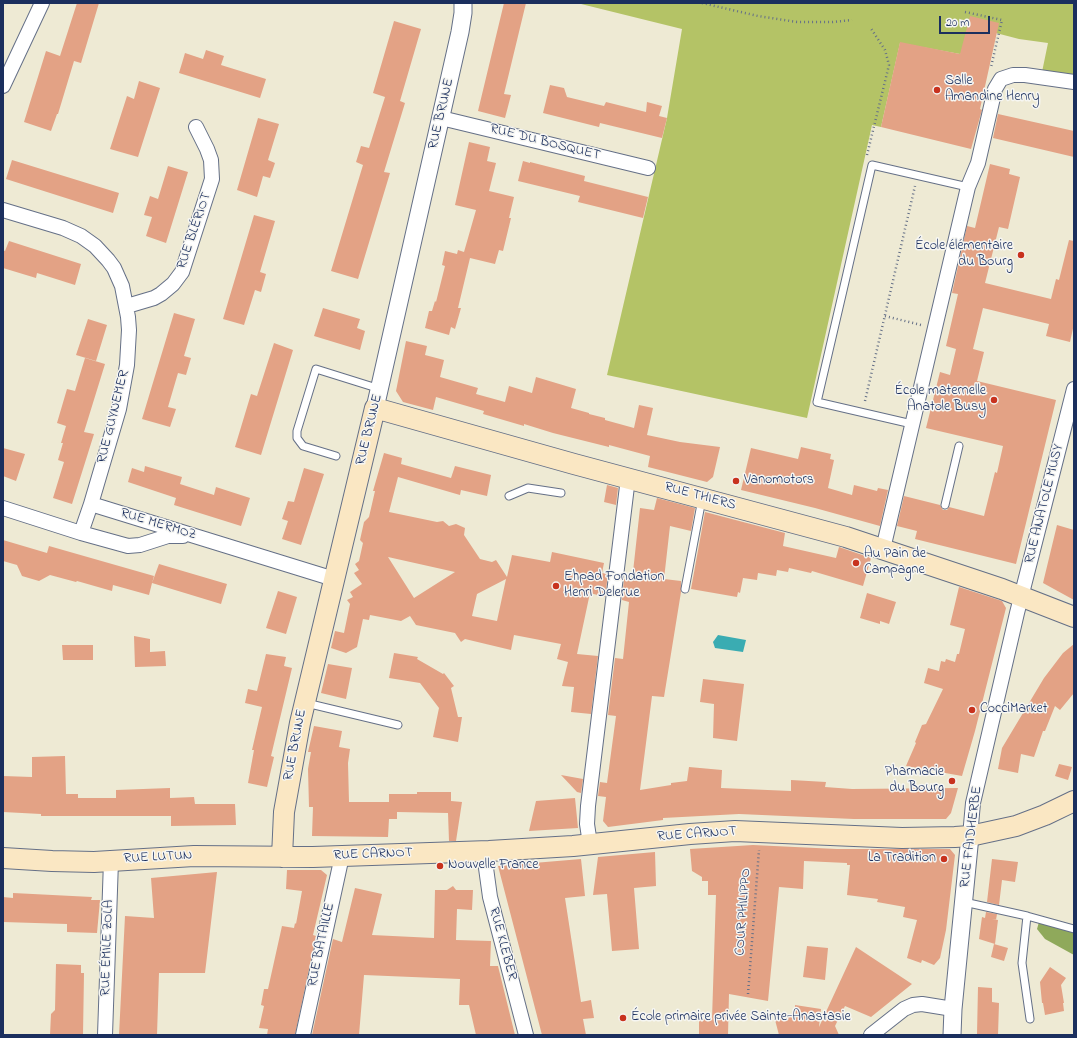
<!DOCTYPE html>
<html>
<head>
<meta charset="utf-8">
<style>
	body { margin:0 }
	#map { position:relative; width:1077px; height:1038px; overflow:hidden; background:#eeead4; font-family:"Indie Flower",sans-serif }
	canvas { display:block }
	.frame { position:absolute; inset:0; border:4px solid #1b2f5e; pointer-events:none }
	.scale { position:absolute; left:939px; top:16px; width:51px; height:18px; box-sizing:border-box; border:2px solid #1b2f5e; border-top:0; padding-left:5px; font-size:12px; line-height:14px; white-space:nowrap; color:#1b2f5e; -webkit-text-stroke:3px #f6f6f2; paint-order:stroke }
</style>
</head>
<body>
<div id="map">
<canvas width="1077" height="1038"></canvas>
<div class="frame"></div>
<div class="scale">20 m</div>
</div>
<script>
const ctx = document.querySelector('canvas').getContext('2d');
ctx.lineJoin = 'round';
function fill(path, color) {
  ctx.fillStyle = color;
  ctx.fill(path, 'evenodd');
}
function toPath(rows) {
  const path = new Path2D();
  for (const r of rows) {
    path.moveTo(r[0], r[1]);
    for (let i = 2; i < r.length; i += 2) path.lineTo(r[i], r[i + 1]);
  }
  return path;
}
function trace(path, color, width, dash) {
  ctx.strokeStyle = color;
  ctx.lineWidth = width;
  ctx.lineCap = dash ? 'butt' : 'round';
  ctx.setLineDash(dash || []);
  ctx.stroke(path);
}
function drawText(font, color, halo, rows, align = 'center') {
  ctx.font = font + ' "Indie Flower",sans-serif';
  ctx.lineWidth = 3;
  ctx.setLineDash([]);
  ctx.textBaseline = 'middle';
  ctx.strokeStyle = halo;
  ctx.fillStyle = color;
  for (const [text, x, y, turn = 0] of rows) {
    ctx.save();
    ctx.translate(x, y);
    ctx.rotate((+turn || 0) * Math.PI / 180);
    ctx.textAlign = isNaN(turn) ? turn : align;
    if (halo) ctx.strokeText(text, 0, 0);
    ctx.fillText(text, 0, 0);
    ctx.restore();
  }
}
fill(toPath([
	[577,3,1074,3,1074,77,1042,72,1048,43,1019,39,996,33,960,54,900,43,881,127,872,125,807,418,607,375,667,118,682,29]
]), '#b4c366');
fill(toPath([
	[1039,922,1074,932,1074,955,1045,939,1037,929]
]), '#8fa95b');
fill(toPath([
	[718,635,746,640,743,652,715,648,713,642]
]), '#3aacb2');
fill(toPath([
	[77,3,99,3,81,63,74,61,58,114,57,114,51,131,24,122,46,51,60,56],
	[504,3,526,3,504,94,511,95,505,118,478,111],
	[970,16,999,23,980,109,982,110,971,149,881,127,900,42,960,54],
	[394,21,421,29,400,101,405,103,384,172,390,173,358,279,331,271,363,165,356,162,361,146,369,148,385,97,373,93],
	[206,50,224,56,221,65,266,79,260,98,179,73,185,53,203,59],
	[139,81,160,88,138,157,110,149,127,96,134,99],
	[550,85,564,88,567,97,604,106,606,102,646,112,647,102,662,106,659,116,667,118,662,138,600,123,599,127,543,113],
	[998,114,1074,131,1074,157,993,138],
	[258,118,279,124,268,160,275,163,270,178,263,176,257,197,237,190],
	[469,142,490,147,487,161,496,163,489,191,514,197,509,218,511,218,503,251,499,250,495,264,470,258,458,308,461,308,455,329,451,327,449,335,425,328,429,311,432,311,435,301,436,302,445,266,442,265,445,251,457,254,458,250,464,252,476,210,455,205],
	[12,160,119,193,113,213,6,179],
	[523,161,530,163,530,162,585,176,584,181,648,197,643,218,578,202,580,196,518,181],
	[990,164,1010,169,1009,174,1020,177,1008,229,999,227,985,283,1051,299,1056,279,1059,280,1069,240,1074,241,1074,324,1070,342,1046,336,1049,324,983,308,973,349,984,352,977,381,1056,400,1016,564,915,539,917,531,897,526,904,496,940,505,943,510,947,510,949,507,984,516,995,472,997,473,1003,446,926,428,940,372,950,375,956,349,946,346,958,294,952,293,967,226,975,228],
	[168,166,188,172,166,243,146,236,152,217,144,215,150,196,158,199],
	[254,215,275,221,260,272,266,274,261,292,255,290,244,325,223,319],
	[9,241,81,264,75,285,37,273,36,278,3,268,3,250,5,251],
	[323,308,360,319,357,328,365,331,360,350,314,336],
	[174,313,195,319,184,356,191,358,186,375,178,373,168,407,176,409,170,427,142,419],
	[88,319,107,325,96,361,76,355],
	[406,341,427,346,425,355,444,360,440,377,478,388,476,394,505,402,509,386,532,393,536,377,576,389,571,408,589,413,589,414,605,418,605,420,634,428,639,405,653,408,647,435,680,442,720,447,713,477,707,482,648,467,650,456,609,445,609,447,553,433,524,424,524,426,483,414,484,411,436,397,433,410,403,402,396,391],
	[274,343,293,350,261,455,235,447,251,394,257,396],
	[85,358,105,364,84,432,94,434,72,504,53,498,64,462,58,460,63,443,61,443,66,426,57,423,67,389,75,391],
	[801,447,831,454,830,459,834,460,828,488,852,495,854,485,877,491,878,488,888,490,880,526,815,508,741,490,751,448,798,459],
	[3,448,25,454,16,481,3,476],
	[384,453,402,458,401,464,451,478,455,466,491,475,487,496,461,490,460,495,398,477,389,512,437,522,443,521,449,526,456,524,465,528,464,535,480,559,492,562,496,560,507,577,512,555,550,562,552,552,604,563,602,573,608,574,605,597,590,593,577,654,598,656,591,714,571,712,574,687,562,686,568,662,557,659,561,644,514,635,511,650,465,639,461,642,455,633,416,625,410,616,401,621,370,615,369,620,363,619,357,647,346,653,331,648,335,631,344,633,350,604,347,600,353,597,350,592,362,584,354,573,359,570,355,564,359,561,363,543,360,540,364,522,369,517,375,491,373,491],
	[388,557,455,572,414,598],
	[506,579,497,621,472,616,477,594],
	[145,466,182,477,180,484,214,495,216,487,250,498,241,526,174,505,176,498,128,482,132,468,144,472],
	[304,468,324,474,301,545,282,539,288,521,282,519,288,501,294,502],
	[607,485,618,488,616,505,604,502],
	[657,498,695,508,691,531,670,526,664,579,681,581,681,592,664,697,652,696,640,790,671,785,671,783,687,781,689,767,722,770,721,788,791,791,791,780,826,782,825,787,852,789,958,788,951,813,946,819,854,819,739,814,663,818,663,820,608,827,603,821,606,797,598,796,600,782,607,783,616,716,608,715,615,658,623,659,629,602,622,600,624,579,632,581,640,508,654,510],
	[705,512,785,533,783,546,836,558,839,547,871,558,863,586,812,571,811,573,789,568,788,572,777,570,776,576,758,573,757,580,743,578,740,593,738,592,737,597,691,589],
	[1057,525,1074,530,1074,600,1043,583],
	[3,540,47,553,49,546,154,576,152,583,159,564,227,584,221,604,152,583,149,595,113,585,112,591,77,581,76,582,50,575,39,581,22,576,17,565,3,561],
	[959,587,1002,601,1006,608,975,731,962,776,906,766,916,743,915,742,922,725,926,724,943,689,924,683,928,668,939,671,941,661,945,662,946,659,955,662,957,654,959,654,965,629,950,625],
	[278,591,297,597,286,634,266,628],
	[867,593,896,602,889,624,880,621,880,624,860,618],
	[134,636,150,639,150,652,165,651,166,666,135,667],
	[1074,644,1074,693,1060,710,1055,706,1045,731,1043,731,1034,757,1021,754,1018,773,998,769,1002,748,1044,678,1063,653],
	[62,645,93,645,93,660,63,660],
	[394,653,418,657,417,659,443,674,444,673,454,686,451,688,458,717,462,717,458,742,433,737,439,708,420,683,389,678],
	[266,654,286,657,284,666,292,668,271,756,274,757,267,787,248,783,254,750,252,750,262,707,245,703,248,689,257,691],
	[328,664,352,668,346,699,321,693],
	[703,679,744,684,737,741,713,738,714,704,700,702],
	[314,726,342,731,339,747,350,749,348,763,349,802,389,802,389,794,417,794,417,792,451,792,451,801,462,802,456,841,449,841,448,813,397,812,397,819,389,819,388,837,312,836,313,807,309,807,308,769,311,752,308,752],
	[65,756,66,794,78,794,78,798,116,798,116,790,170,788,170,798,194,797,195,804,235,804,236,825,171,826,171,816,41,816,41,814,3,812,3,776,32,777,32,757],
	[1059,764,1072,767,1068,780,1055,776],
	[561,775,583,779,581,793,577,792],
	[575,798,578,828,529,831,536,801],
	[753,845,837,849,950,849,955,855,946,930,940,958,934,965,922,960,921,963,907,958,917,920,903,917,905,907,877,902,878,899,847,895,850,865,847,865,847,863,804,861,803,889,779,887,768,1001,729,994,728,1035,699,1035,699,1019,712,1019,716,895,708,895,708,881,702,881,702,877,692,871,690,849],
	[655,852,656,886,634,888,639,949,612,951,607,894,593,895,598,857],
	[581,859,585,896,565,898,581,1002,591,1000,594,1018,583,1019,586,1035,542,1035,498,866],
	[992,859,1018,862,1015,882,1002,880,999,905,987,902],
	[287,870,321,870,327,875,313,935,316,936,295,1035,267,1035,268,1029,259,1028,264,1006,261,1005,264,989,268,989,282,926,294,928,295,923,296,924,302,891,286,889],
	[217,872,205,973,159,973,157,1035,119,1035,125,916,154,918,151,878],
	[453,886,456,890,473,890,472,910,457,909,456,940,491,941,490,966,498,966,515,1035,476,1035,469,1005,459,1005,460,979,364,975,359,1035,312,1035,333,939,342,942,355,888,382,894,372,935,434,938,435,890,447,890],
	[13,893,92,897,91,900,100,900,97,933,67,932,67,924,3,922,3,897,13,898],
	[986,912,997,914,996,920,992,919,998,920,995,944,979,939,982,917,985,918],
	[994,944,1008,948,1004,961,991,957],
	[807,946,828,948,825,980,803,977],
	[856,947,912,984,871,1017,845,1006,835,1026,839,1035,779,1035,774,1016,795,1016,795,1005,821,1009,819,1027],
	[56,964,81,965,81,973,84,973,83,1035,50,1035,51,1014,55,1010],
	[1050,967,1066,978,1061,985,1064,1003,1063,1003,1064,1011,1045,1015,1043,1003,1042,1003,1040,982],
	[978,987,992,988,992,1002,999,1003,998,1035,977,1034]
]), '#e3a285');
const service = toPath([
	[912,424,817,402,845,282,872,165,968,187],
	[336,456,303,446,297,438,297,431,316,369,380,389],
	[509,496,528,488,561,493],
	[945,505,959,446],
	[685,589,702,499],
	[306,703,398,725],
	[964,902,1027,916,1022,963,1030,1019],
	[1027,916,1074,929]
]);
const minor = toPath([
	[3,86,42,3],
	[441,118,648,168],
	[3,210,63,228,81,236,95,246,108,260,114,268,122,286,128,317,129,330,127,365,119,409,91,504],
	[127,306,154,298,161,294,173,284,182,272,212,179,211,160,207,149,196,127],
	[3,508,81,533,91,504,334,579],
	[81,533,128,546,140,545,168,536,183,536],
	[883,549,968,187,978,163,995,89,1001,79,1013,75,1025,75,1074,82],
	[970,836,973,803,1017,613,1074,389],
	[590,844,587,824,588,806,628,478],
	[489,851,486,868,490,897,526,1035],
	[105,1035,111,861],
	[303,1035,342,856],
	[871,1035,904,1009,913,1005,922,1004,953,1009]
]);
const tertiary = toPath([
	[375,408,460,32,463,13,463,3],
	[952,1035,953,1009,970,836]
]);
const secondary = toPath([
	[282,857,284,812,300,723,375,408,574,464,846,537,1002,589,1074,617],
	[3,858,52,861,94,862,194,856,313,857,489,851,573,846,690,834,735,831,902,838,955,837,970,836,1016,826,1045,815,1074,801]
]);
trace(service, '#657087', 9);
trace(minor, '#657087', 16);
trace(tertiary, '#657087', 19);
trace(secondary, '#657087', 22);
trace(toPath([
	[702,3,758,16,797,22,833,22,852,20],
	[965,12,1002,20,991,67],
	[867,155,889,65,885,50,870,27],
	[885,316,921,325],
	[865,401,915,186],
	[748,994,759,850]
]), '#657087', 2.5, [1, 3]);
trace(service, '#fff', 7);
trace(minor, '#fff', 14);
trace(tertiary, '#fff', 17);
trace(secondary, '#fae7c3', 20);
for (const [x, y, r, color] of [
	[937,90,4,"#c8321e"],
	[1021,255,4,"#c8321e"],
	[994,400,4,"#c8321e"],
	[736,481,4,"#c8321e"],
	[856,563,4,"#c8321e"],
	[556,586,4,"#c8321e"],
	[972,710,4,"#c8321e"],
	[952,781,4,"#c8321e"],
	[944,859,4,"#c8321e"],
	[440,866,4,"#c8321e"],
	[623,1018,4,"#c8321e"]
]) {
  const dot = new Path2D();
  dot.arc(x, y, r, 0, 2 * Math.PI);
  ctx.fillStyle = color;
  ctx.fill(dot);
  trace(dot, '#f6f6f2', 1.5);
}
drawText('14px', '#1b2f5e', '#f6f6f2', [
	["Salle",945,82],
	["Amandine Henry",945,98],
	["École élémentaire",1013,247,"right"],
	["du Bourg",1013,263,"right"],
	["École maternelle",986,392,"right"],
	["Anatole Busy",986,408,"right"],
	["Vanomotors",744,481],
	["Au Pain de",864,555],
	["Campagne",864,571],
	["Ehpad Fondation",564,578],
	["Henri Delerue",564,594],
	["CocciMarket",980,710],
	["Pharmacie",944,773,"right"],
	["du Bourg",944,789,"right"],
	["La Tradition",936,859,"right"],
	["Nouvelle France",448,866],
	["École primaire privée Sainte-Anastasie",631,1018]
], 'left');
drawText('14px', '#1b2f5e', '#f6f6f2', [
	["RUE BRUNE",442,114,-77],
	["RUE DU BOSQUET",545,143,14],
	["RUE BLÉRIOT",195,231,-71],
	["RUE GUYNEMER",114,417,-76],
	["RUE BRUNE",370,430,-76],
	["RUE THIERS",700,497,15],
	["RUE ANATOLE MUSY",1045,504,-76],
	["RUE MERMOZ",158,525,17],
	["RUE BRUNE",296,745,-79],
	["RUE CARNOT",697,835,-4],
	["RUE FAIDHERBE",972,837,-83],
	["RUE CARNOT",373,855,-2],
	["RUE LUTUN",158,858,-3],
	["COUR PHILIPPO",744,912,-86],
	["RUE KLEBER",502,944,75],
	["RUE BATAILLE",322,945,-78],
	["RUE ÉMILE ZOLA",108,948,-88]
]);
</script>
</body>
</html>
